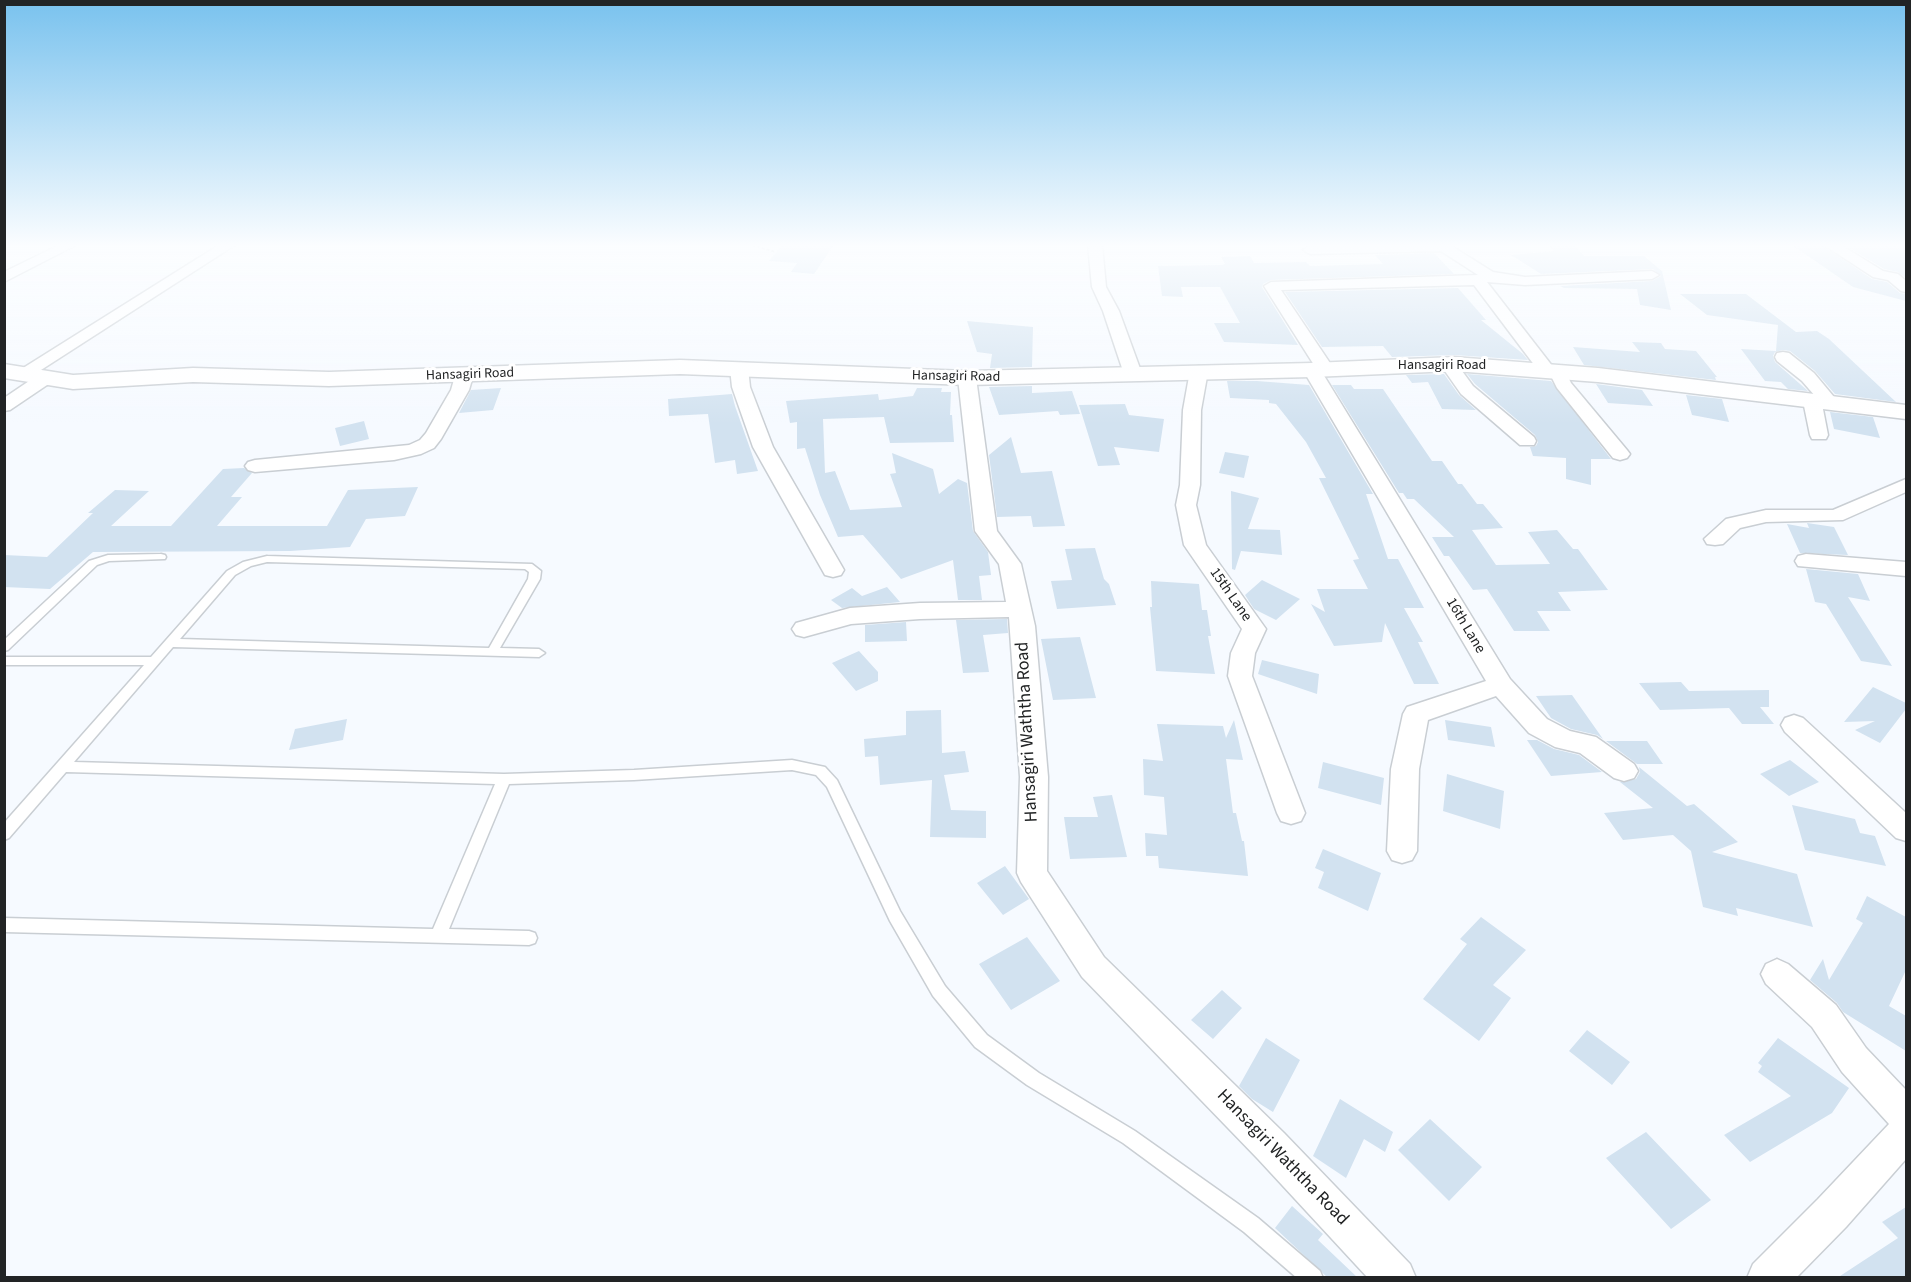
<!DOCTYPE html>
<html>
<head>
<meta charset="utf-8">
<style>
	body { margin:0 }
	#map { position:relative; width:1911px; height:1282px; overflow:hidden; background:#f6faff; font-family:"Source Sans 3",sans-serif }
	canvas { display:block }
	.frame { position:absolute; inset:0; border:6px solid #222425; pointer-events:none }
</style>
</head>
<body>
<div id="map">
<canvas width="1911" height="1282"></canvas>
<div class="frame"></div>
</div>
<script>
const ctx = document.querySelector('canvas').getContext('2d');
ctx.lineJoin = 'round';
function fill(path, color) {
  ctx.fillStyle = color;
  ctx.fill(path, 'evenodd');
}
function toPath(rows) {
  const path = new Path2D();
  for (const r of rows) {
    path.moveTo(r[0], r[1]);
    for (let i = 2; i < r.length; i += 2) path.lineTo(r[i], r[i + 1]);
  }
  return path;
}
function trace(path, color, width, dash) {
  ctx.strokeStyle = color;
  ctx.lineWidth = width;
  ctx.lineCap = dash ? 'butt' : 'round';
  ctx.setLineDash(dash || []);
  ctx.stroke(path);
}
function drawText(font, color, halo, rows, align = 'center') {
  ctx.font = font + ' "Source Sans 3",sans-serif';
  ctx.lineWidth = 6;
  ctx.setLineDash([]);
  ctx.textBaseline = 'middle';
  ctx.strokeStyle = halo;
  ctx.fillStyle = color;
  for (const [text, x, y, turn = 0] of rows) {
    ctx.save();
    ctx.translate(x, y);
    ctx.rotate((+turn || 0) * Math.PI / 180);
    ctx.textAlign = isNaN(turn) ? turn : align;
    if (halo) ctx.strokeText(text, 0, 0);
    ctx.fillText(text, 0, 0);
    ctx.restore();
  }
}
fill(toPath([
	[782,245,810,245,833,246,814,274,791,272,797,263,769,261],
	[1549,245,1574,245,1584,256,1644,256,1662,271,1671,310,1640,305,1637,289,1564,288,1560,286,1652,281,1661,276,1653,269,1541,274,1511,255,1554,251],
	[1792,245,1822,245,1872,279,1887,282,1900,293,1906,294,1906,301,1853,287],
	[1845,245,1904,245,1906,253,1906,278,1898,272,1884,269],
	[1434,253,1454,274,1271,280,1263,284,1262,287,1298,345,1224,342,1214,323,1240,323,1220,287,1181,287,1183,297,1162,296,1158,266,1221,265,1225,264,1221,257,1250,256,1254,263,1306,262,1310,266,1383,264,1375,255],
	[1458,288,1486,320,1481,320,1523,354,1528,360,1454,355,1392,357,1383,346,1322,347,1285,292],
	[1680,294,1746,294,1796,332,1817,331,1829,339,1896,402,1835,394,1815,371,1790,351,1783,350,1775,352,1773,356,1775,362,1808,391,1788,389,1781,382,1765,381,1741,349,1776,351,1778,325,1707,315],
	[967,321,1033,327,1032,367,990,368,992,354,977,352],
	[1632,342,1661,343,1665,349,1696,351,1717,377,1715,377,1716,380,1584,365,1573,347,1640,352],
	[1444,374,1459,395,1476,410,1442,409,1428,382,1412,383,1406,375],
	[1467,374,1551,381,1611,459,1591,459,1591,485,1566,479,1566,458,1533,456,1530,447,1536,446,1538,442,1535,435,1475,384],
	[1227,381,1257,381,1309,385,1373,494,1366,494,1388,559,1398,559,1424,608,1404,608,1423,642,1418,642,1439,684,1414,684,1385,623,1382,642,1334,646,1311,604,1325,612,1317,589,1368,589,1353,560,1359,559,1319,478,1326,478,1306,442,1276,404,1269,403,1269,400,1230,398],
	[1596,384,1642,390,1653,406,1608,403],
	[1332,385,1351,385,1354,389,1383,389,1432,461,1442,461,1458,484,1462,484,1477,504,1483,504,1503,528,1472,530,1496,565,1550,564,1528,532,1557,530,1573,549,1578,549,1608,590,1558,592,1571,611,1537,611,1550,631,1514,631,1487,589,1473,590,1449,556,1444,556,1432,537,1454,537,1414,499,1407,499,1403,493,1399,493],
	[1032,386,1032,393,1072,391,1080,414,1060,415,1058,411,999,415,989,387],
	[501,388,493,410,459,413,471,390],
	[917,388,942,388,941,392,951,392,950,415,952,415,954,442,890,443,884,417,823,419,825,473,835,471,850,510,902,507,890,474,896,473,892,453,933,469,939,494,958,479,967,483,973,531,988,552,991,575,979,576,982,600,958,600,953,560,901,579,863,535,838,537,820,495,805,448,797,449,797,422,790,423,786,401,878,394,879,400,913,396],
	[732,394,735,406,758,471,737,474,735,460,715,463,708,414,669,416,668,399],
	[1686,395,1722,399,1729,422,1692,415],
	[1125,404,1129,415,1164,419,1159,452,1114,447,1120,465,1098,466,1079,405],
	[1830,412,1873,417,1880,438,1834,429],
	[364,421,369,439,340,446,335,428],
	[1011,437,1021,473,1052,471,1065,526,1033,527,1031,516,997,517,989,455],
	[1225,452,1249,456,1244,478,1219,473],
	[244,468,252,473,231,497,242,497,217,526,327,526,348,490,418,487,405,516,366,519,350,547,290,551,93,552,50,589,4,587,4,555,47,557,93,513,88,513,115,490,149,491,111,526,171,526,223,469],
	[1231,491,1259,498,1248,529,1280,530,1282,555,1241,551,1235,570,1232,569],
	[1807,523,1834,527,1848,555,1800,553,1787,524,1809,528],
	[1095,548,1104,579,1109,584,1116,605,1057,609,1051,581,1072,580,1065,549],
	[1806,569,1858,574,1870,601,1848,597,1892,666,1861,661,1826,604,1815,602],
	[1262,580,1300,599,1276,620,1254,609,1245,595],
	[1151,581,1199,584,1202,610,1207,610,1211,636,1208,636,1215,674,1156,671,1150,607,1152,607],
	[887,587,900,602,842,608,831,600,852,588,862,596],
	[1007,619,1008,633,983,635,989,672,963,673,956,620],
	[906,622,907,641,865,642,865,625],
	[1080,637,1096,698,1053,700,1041,639],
	[859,651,878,672,878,681,856,691,832,663],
	[1262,660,1319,674,1317,694,1258,674],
	[1681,682,1689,691,1769,690,1769,707,1760,707,1774,724,1742,724,1729,708,1660,710,1639,683],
	[1873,687,1906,703,1906,709,1880,743,1855,730,1875,721,1844,722],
	[1572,695,1603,739,1597,735,1571,729,1551,718,1536,696],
	[941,710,942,753,965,751,969,772,944,775,951,810,986,811,986,838,930,837,932,780,880,785,878,756,865,757,864,739,906,735,906,711],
	[347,719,343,740,289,750,295,729],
	[1234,720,1243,760,1226,759,1233,813,1236,813,1242,841,1244,841,1248,876,1159,868,1158,856,1146,856,1145,833,1167,835,1164,797,1144,795,1143,759,1163,761,1157,724,1223,726,1226,738],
	[1445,720,1491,727,1495,747,1448,740],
	[1527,740,1537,740,1554,749,1579,755,1602,772,1551,776],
	[1606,741,1647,741,1663,764,1637,764],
	[1790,760,1819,782,1789,796,1760,774],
	[1323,762,1384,778,1381,805,1318,788],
	[1639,767,1687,806,1694,804,1738,842,1712,852,1797,874,1813,927,1736,908,1738,916,1703,907,1691,851,1673,835,1623,840,1604,813,1653,808,1620,782,1636,779,1640,772],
	[1447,774,1504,791,1500,829,1443,811],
	[1112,795,1127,857,1070,859,1064,817,1098,817,1093,797],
	[1792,805,1855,819,1860,833,1875,836,1886,866,1805,850],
	[1323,849,1381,873,1368,911,1318,888,1324,872,1315,868],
	[1005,866,1029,899,1003,915,977,883],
	[1867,896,1906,917,1906,970,1889,1006,1906,1016,1906,1051,1843,1012,1837,1003,1810,980,1823,959,1829,980,1863,923,1856,919],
	[1481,917,1526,950,1493,985,1511,998,1479,1041,1423,999,1467,944,1460,939],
	[1027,937,1060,981,1011,1010,979,964],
	[1222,990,1242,1008,1213,1039,1191,1020],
	[1587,1030,1630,1062,1612,1085,1569,1051],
	[1266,1038,1300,1060,1273,1112,1252,1099,1239,1086],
	[1778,1038,1849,1088,1832,1113,1750,1162,1724,1135,1791,1096,1758,1072,1762,1066,1758,1063],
	[1340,1099,1393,1132,1385,1152,1364,1139,1346,1178,1313,1156],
	[1430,1119,1482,1167,1449,1201,1398,1150],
	[1646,1132,1711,1200,1671,1229,1606,1158],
	[1292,1206,1323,1234,1318,1240,1358,1278,1328,1278,1275,1228],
	[1906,1207,1906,1278,1837,1278,1898,1238,1882,1222]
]), '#d2e2f0');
const lane = toPath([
	[161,554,165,555,166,557,165,559,109,561,97,565,8,650,4,651,4,640,89,561,108,555,161,554],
	[267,556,532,564,541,571,540,579,500,648,539,649,545,653,539,657,173,647,74,762,504,774,634,770,792,760,825,767,837,780,900,911,945,986,987,1035,1039,1073,1135,1131,1258,1218,1320,1271,1323,1278,1297,1278,1244,1232,1123,1143,1027,1085,975,1047,933,996,890,921,827,787,816,775,792,770,634,780,509,784,449,929,529,931,535,933,537,938,535,943,529,945,4,932,4,918,433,929,495,784,66,772,9,838,4,840,4,823,144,665,4,665,4,657,151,657,227,571,243,562,267,556],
	[267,562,525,569,529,572,528,579,489,648,180,639,235,575,251,566,267,562]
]);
const street = toPath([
	[59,245,76,245,4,282,4,272,59,245],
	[219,245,235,245,27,379,15,379,12,375,219,245],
	[1088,245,1102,245,1106,287,1119,311,1142,374,1139,378,1133,379,1127,378,1124,374,1103,311,1092,287,1088,245],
	[1352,245,1450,245,1493,272,1525,277,1652,271,1659,275,1652,279,1525,285,1487,282,1553,367,1563,367,1571,383,1627,450,1630,454,1627,458,1620,460,1613,458,1557,388,1550,374,1541,374,1474,285,1281,290,1334,369,1331,373,1323,374,1510,679,1547,719,1570,731,1596,737,1634,764,1638,771,1634,778,1624,781,1614,778,1580,753,1555,747,1529,733,1496,696,1428,720,1419,769,1417,851,1412,860,1402,863,1392,860,1387,851,1391,769,1403,714,1407,707,1486,681,1303,370,1306,366,1314,365,1264,286,1271,282,1478,275,1441,251,1310,254,1303,250,1310,246,1352,245],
	[1824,245,1841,245,1883,271,1898,274,1906,281,1906,292,1901,291,1888,280,1873,277,1824,245],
	[1783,352,1789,353,1814,373,1839,403,1836,407,1830,408,1822,404,1828,435,1826,439,1812,439,1810,435,1803,401,1806,397,1815,396,1802,381,1777,361,1775,357,1777,353,1783,352],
	[1448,359,1454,360,1473,386,1534,437,1536,441,1534,445,1520,445,1461,394,1440,364,1442,360,1448,359],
	[739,363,745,364,748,368,750,387,773,447,844,570,841,575,833,577,825,575,753,447,732,387,730,368,733,364,739,363],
	[1199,366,1205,367,1208,371,1201,410,1200,485,1196,505,1206,545,1266,629,1255,653,1252,676,1305,813,1301,821,1291,824,1281,821,1277,813,1228,676,1231,653,1242,629,1184,545,1176,505,1180,485,1183,410,1190,371,1193,367,1199,366],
	[464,371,470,372,473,376,469,390,441,439,434,448,421,454,394,460,255,472,248,470,245,466,248,462,255,460,409,445,420,440,426,433,451,390,455,376,458,372,464,371],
	[967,373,973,374,976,378,997,531,1021,564,1035,626,1048,777,1047,871,1104,957,1284,1133,1410,1264,1416,1278,1368,1278,1258,1159,1082,977,1021,882,1017,873,1020,777,1009,617,920,619,851,624,804,637,796,635,792,629,796,623,850,608,920,603,1006,602,999,564,975,531,958,378,961,374,967,373],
	[44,374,50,375,53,379,50,383,10,410,4,411,4,398,38,375,44,374],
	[1906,479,1906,492,1843,520,1766,522,1740,528,1723,544,1715,545,1707,544,1704,539,1726,519,1766,510,1833,510,1906,479],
	[1806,554,1906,562,1906,576,1798,566,1795,561,1798,556,1806,554],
	[1794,715,1803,718,1906,813,1906,841,1896,838,1785,732,1781,725,1785,718,1794,715],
	[1777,959,1788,964,1836,1005,1866,1048,1906,1090,1906,1159,1846,1227,1796,1278,1747,1278,1753,1264,1818,1199,1889,1124,1842,1072,1812,1027,1766,984,1761,974,1766,964,1777,959]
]);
const secondary = toPath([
	[1454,357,1598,368,1906,405,1906,419,1598,382,1454,371,1312,377,967,385,680,374,329,386,193,382,73,389,4,378,4,364,73,375,193,368,329,372,680,360,967,371,1312,363,1454,357]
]);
trace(lane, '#c9ced3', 3);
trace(street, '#c9ced3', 3);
trace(secondary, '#c9ced3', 3);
trace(toPath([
	[752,245,776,252]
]), '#a8abae', 2, [3, 2]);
fill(lane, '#fff');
fill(street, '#fff');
fill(secondary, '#fff');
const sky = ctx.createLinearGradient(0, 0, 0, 424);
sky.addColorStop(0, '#79c2ee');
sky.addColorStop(0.58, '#fbfdff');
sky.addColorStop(1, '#fbfdff00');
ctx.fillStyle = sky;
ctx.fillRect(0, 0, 1911, 424);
drawText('14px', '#222425', '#fff', [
	["Hansagiri Road",1442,366],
	["Hansagiri Road",470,375,-2],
	["Hansagiri Road",956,377,1]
]);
drawText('15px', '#222425', '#fff', [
	["15th Lane",1230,595,55],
	["16th Lane",1465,626,59]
]);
drawText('18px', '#222425', '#fff', [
	["Hansagiri Waththa Road",1028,732,-93],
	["Hansagiri Waththa Road",1282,1158,46]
]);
</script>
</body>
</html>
